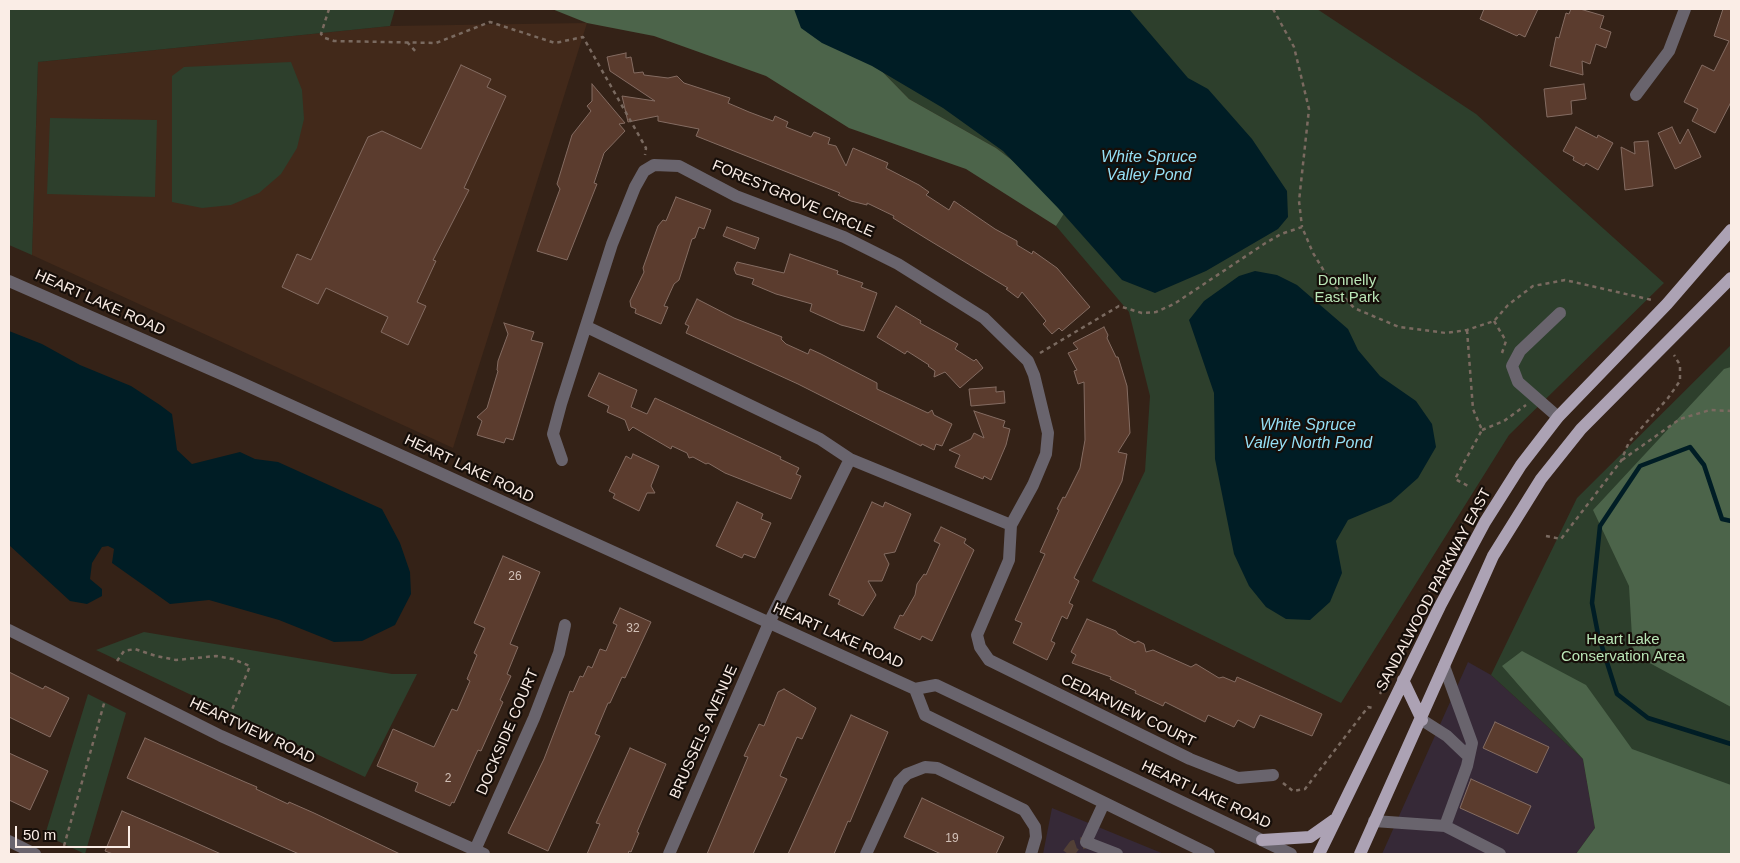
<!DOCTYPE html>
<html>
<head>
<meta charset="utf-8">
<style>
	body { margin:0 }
	#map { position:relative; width:1740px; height:863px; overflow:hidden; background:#342217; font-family:Helvetica,sans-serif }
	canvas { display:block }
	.frame { position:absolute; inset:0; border:10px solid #faede6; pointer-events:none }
	.scale { position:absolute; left:15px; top:826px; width:115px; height:22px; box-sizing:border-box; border:2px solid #faede6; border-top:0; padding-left:6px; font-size:15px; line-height:18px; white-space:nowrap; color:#faede6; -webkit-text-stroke:4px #160e09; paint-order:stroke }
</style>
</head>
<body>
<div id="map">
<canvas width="1740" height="863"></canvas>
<div class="frame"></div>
<div class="scale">50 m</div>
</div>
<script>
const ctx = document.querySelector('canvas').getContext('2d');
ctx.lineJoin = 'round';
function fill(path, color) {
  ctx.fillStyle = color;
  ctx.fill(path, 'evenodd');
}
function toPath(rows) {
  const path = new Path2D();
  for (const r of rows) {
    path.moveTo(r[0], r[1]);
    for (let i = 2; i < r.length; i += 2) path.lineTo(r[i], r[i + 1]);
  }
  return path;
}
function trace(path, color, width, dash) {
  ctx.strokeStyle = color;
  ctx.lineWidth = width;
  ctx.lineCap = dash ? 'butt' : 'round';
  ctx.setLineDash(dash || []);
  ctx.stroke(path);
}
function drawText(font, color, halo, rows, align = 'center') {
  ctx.font = font + ' Helvetica,sans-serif';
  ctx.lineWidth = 4.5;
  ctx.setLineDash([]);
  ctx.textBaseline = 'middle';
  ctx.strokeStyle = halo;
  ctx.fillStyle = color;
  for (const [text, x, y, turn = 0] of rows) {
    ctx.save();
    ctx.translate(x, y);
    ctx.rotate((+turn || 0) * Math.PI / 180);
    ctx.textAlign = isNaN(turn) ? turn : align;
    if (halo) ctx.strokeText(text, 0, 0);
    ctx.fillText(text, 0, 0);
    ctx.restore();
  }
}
fill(toPath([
	[1468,662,1491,675,1583,759,1595,828,1576,854,1382,854],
	[1052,808,1164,854,1043,854]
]), '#362937');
fill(toPath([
	[587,23,453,448,32,255,38,62,390,26]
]), '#42291a');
fill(toPath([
	[9,9,395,9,390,26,38,62,32,255,9,245],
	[821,9,1317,9,1476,114,1664,283,1509,435,1341,703,1092,581,1145,471,1150,396,1129,312,1056,226,1069,204,996,148,909,99],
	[291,62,302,90,304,119,297,148,281,174,259,193,231,205,202,208,172,202,172,76,184,67],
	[50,118,157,120,155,197,47,194],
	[1731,345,1731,854,1576,854,1595,828,1583,759,1491,675,1577,498],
	[144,632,392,674,417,674,365,777,96,650],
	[88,694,126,713,85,854,45,835]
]), '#2d3f2c');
fill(toPath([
	[552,9,821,9,909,99,996,148,1070,204,1056,226,966,169,849,128,766,76,654,36,587,23],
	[1731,367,1731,707,1633,654,1629,586,1593,510,1724,369],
	[1522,651,1586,685,1632,749,1731,785,1731,854,1576,854,1595,828,1583,759,1502,666]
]), '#4c644a');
fill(toPath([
	[794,9,1129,9,1188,78,1208,89,1252,139,1287,191,1288,217,1278,229,1206,271,1155,293,1122,280,1058,208,1003,151,943,108,872,66,822,43,801,28],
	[1255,271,1277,275,1297,285,1348,329,1358,350,1380,376,1416,401,1432,424,1436,447,1418,478,1391,502,1348,520,1336,541,1342,573,1330,602,1310,620,1286,619,1266,607,1249,586,1234,554,1215,459,1214,393,1189,320,1204,301,1239,276],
	[9,331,42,344,80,365,131,386,160,405,172,414,177,450,192,464,240,452,255,459,278,462,382,509,400,543,410,572,411,594,395,625,362,641,334,642,279,620,209,600,170,604,112,563,114,549,108,546,102,547,92,563,90,579,102,589,102,596,87,604,70,601,9,545]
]), '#001d25');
trace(toPath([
	[1731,521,1722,519,1704,465,1690,447,1640,466,1600,526,1592,603,1598,634,1617,694,1648,718,1731,744]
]), '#001d25', 4.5);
const building = toPath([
	[1484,9,1538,9,1525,37,1519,34,1517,36,1480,19,1484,9],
	[1571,9,1580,9,1604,16,1600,28,1611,32,1606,48,1596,44,1590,64,1582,61,1583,75,1550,66,1556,37,1559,38,1566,13,1569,14,1571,9],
	[1723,9,1731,9,1731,102,1715,133,1692,121,1698,109,1684,102,1702,65,1714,71,1729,41,1714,36,1723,9],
	[626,53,626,58,631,57,634,73,643,72,644,75,668,78,677,76,684,83,730,98,728,103,749,112,773,121,775,116,788,122,786,127,811,137,814,132,830,138,828,144,836,146,846,166,853,148,888,163,886,168,919,185,929,192,926,195,949,210,954,201,995,229,1017,241,1017,245,1032,254,1033,251,1057,268,1090,307,1062,331,1059,328,1052,334,1043,324,1046,321,1022,292,1018,298,1006,289,1008,288,927,239,893,218,894,216,867,203,867,205,851,201,838,195,840,193,696,136,699,129,658,121,658,116,628,122,622,96,655,101,610,71,607,57,626,53],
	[461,65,491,79,487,87,506,96,464,188,469,190,433,260,436,261,417,302,426,306,408,345,381,332,388,317,326,288,318,304,282,287,297,254,311,260,368,137,382,131,421,149,461,65],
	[592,84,625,123,619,124,625,131,604,153,594,183,597,184,567,260,537,251,560,189,557,184,572,135,591,111,587,106,592,101,592,84],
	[1584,84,1586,99,1571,101,1572,114,1547,117,1544,89,1584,84],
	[1576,127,1597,138,1598,135,1613,143,1598,170,1586,163,1584,166,1573,160,1574,157,1563,151,1576,127],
	[1672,127,1680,144,1688,129,1701,157,1675,169,1658,133,1672,127],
	[1648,141,1653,186,1625,190,1621,147,1635,154,1634,142,1648,141],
	[676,197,711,210,704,229,699,227,695,238,692,239,679,280,674,284,664,306,668,307,661,324,635,313,636,309,631,307,630,301,644,272,643,268,658,226,663,220,666,221,676,197],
	[727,227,759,238,755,249,723,236,727,227],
	[790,254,838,271,837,274,863,283,861,287,877,293,864,331,841,325,810,311,812,304,776,294,752,284,754,279,736,274,734,269,737,262,784,273,790,254],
	[697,299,734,318,782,337,781,339,786,344,808,354,810,349,821,354,877,383,877,389,928,413,932,410,934,415,952,424,942,446,936,444,934,450,922,444,921,446,798,384,686,333,689,326,685,324,697,299],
	[896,306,921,321,920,323,958,344,955,349,974,361,976,359,983,368,960,388,945,372,934,377,935,371,928,366,929,365,907,351,905,354,877,337,896,306],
	[504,323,534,332,531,340,543,343,513,440,506,438,504,443,477,435,482,421,477,417,487,408,498,371,497,370,498,361,508,334,504,323],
	[1104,327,1108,335,1107,338,1116,357,1118,357,1127,386,1130,433,1118,452,1127,454,1122,481,1074,578,1079,581,1069,603,1073,605,1067,619,1062,616,1051,641,1055,643,1047,660,1013,643,1022,623,1015,620,1045,554,1040,552,1059,510,1057,509,1063,497,1065,498,1080,468,1085,440,1084,382,1078,384,1074,371,1077,370,1068,353,1078,349,1073,343,1104,327],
	[599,373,637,390,631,407,647,414,655,398,781,457,780,459,799,468,796,474,801,476,791,499,725,473,708,463,706,464,693,457,689,458,687,453,672,446,671,449,633,427,629,431,625,420,607,412,609,406,588,396,599,373],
	[996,387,996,392,1004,391,1005,403,971,406,969,389,996,387],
	[974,411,1005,421,1003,427,1010,429,1006,445,991,480,984,476,983,479,955,467,960,455,949,450,971,439,974,433,984,438,974,411],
	[633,454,659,466,651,486,655,493,647,493,639,511,613,498,615,494,609,491,626,456,631,459,633,454],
	[737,502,763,514,761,519,771,523,755,558,744,554,742,558,716,546,737,502],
	[872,502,883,507,885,502,911,514,895,552,884,554,889,564,882,581,868,581,876,595,863,616,838,604,840,600,829,595,872,502],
	[941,527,966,539,964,543,974,550,932,641,922,636,920,640,894,628,900,615,903,616,915,595,917,584,924,574,926,575,940,544,934,541,941,527],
	[503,556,540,572,510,644,518,647,507,674,511,676,500,700,503,702,481,751,478,750,454,803,452,802,450,806,415,791,418,783,377,766,393,729,434,747,452,709,457,711,470,681,467,679,477,655,474,653,485,628,474,623,503,556],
	[620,608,651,622,625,678,622,677,610,703,608,703,595,734,600,736,548,851,508,833,544,759,570,691,573,692,580,676,583,677,588,666,592,668,600,649,606,651,617,625,613,623,620,608],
	[1087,619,1116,631,1118,634,1135,643,1138,641,1144,644,1146,652,1153,650,1191,667,1196,664,1219,678,1223,677,1235,682,1237,677,1322,714,1312,736,1260,715,1254,728,1238,720,1234,727,1208,715,1205,722,1165,702,1163,706,1135,693,1136,691,1110,679,1111,677,1072,663,1076,655,1071,652,1087,619],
	[9,672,43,689,45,686,69,698,50,737,9,717,9,672],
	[784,689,816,708,802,739,797,737,780,776,787,779,753,854,707,854,748,757,744,756,759,724,764,726,778,692,784,689],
	[851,715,888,732,850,822,848,821,834,854,788,854,851,715],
	[1495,722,1549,747,1537,773,1483,748,1495,722],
	[145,738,245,782,257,787,256,789,288,804,289,802,314,813,400,854,299,854,152,789,127,778,145,738],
	[630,748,666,764,637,832,639,833,631,852,629,851,628,854,587,854,600,824,596,823,630,748],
	[9,753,48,771,30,810,9,800,9,753],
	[1471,779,1531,806,1518,834,1460,808,1471,779],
	[922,798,1004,837,996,854,941,854,904,837,922,798],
	[122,811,185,838,221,854,113,854,105,851,122,811]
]);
fill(building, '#5b3c2e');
trace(building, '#846c62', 1);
trace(toPath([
	[1068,854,1074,846,1086,842]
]), '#524036', 12, [12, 6]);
trace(toPath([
	[329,9,321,34,325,38,334,41,436,43,490,22,555,43,583,37,646,148,645,155],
	[1273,9,1294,47,1309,109,1299,201,1302,227],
	[407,42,417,53],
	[1494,321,1506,341,1502,353],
	[1467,330,1473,409,1482,430,1455,479,1470,487],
	[1040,353,1119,306,1142,313,1156,312,1174,304,1264,244,1281,234,1302,227,1313,253,1329,279,1354,308,1399,327,1446,333,1467,330,1494,321,1508,305,1533,286,1565,280,1652,300],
	[1482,430,1504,421,1526,405],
	[1622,460,1680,419,1710,410,1731,411],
	[1546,536,1561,539,1621,461,1629,442,1668,398,1680,381,1680,365,1674,355],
	[117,661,124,651,135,649,156,656,176,660,216,656,233,659,250,666,229,717],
	[1391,671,1467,513],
	[1380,694,1389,676],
	[1283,783,1293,791,1305,789,1368,707,1373,708],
	[64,846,105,700]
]), '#7a6a60', 2.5, [4, 4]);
trace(toPath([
	[1636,95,1669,51,1685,9],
	[9,281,235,380,915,689,936,685,1291,854],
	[587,327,820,439,850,459,1011,525],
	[1558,417,1518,382,1512,366,1520,351,1560,313],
	[562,460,553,434,561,404,612,244,635,187,644,171,654,165,679,166,736,196,844,237,898,264,984,318,1028,361,1034,375,1048,433,1046,454,1033,485,1011,525,1009,560,977,635,980,647,989,660,1190,759,1238,778,1273,775],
	[9,630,221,736,484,854],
	[1444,666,1472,743,1467,766,1445,826],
	[915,689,925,715,1209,854],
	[1422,720,1447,736,1468,756],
	[1104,803,1086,842,1117,854],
	[1374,821,1445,826,1500,854],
	[9,841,35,854],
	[475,850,534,718,559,653,565,625],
	[669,854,769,623,850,459],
	[866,854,899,782,907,774,925,767,937,768,1024,810,1035,827,1036,837,1031,854]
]), '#69646d', 12);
trace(toPath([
	[1403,680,1422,720],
	[1262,840,1310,837,1334,820],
	[1319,854,1440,606,1485,522,1521,465,1558,417,1667,304,1731,230],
	[1360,854,1493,556,1541,479,1581,429,1731,278]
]), '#aca2b4', 12);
drawText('12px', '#d2c1b8', null, [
	["26",515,577],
	["32",633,629],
	["2",448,779],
	["19",952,839]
]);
drawText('15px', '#faede6', '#160e09', [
	["FORESTGROVE CIRCLE",793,199,23],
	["HEART LAKE ROAD",100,303,24],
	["HEART LAKE ROAD",469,469,25],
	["SANDALWOOD PARKWAY EAST",1434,590,-62],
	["HEART LAKE ROAD",838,636,24],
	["CEDARVIEW COURT",1128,711,26],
	["HEARTVIEW ROAD",252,731,25],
	["DOCKSIDE COURT",508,732,-67],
	["BRUSSELS AVENUE",704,732,-66],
	["HEART LAKE ROAD",1206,795,25]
]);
drawText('15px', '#bae6b7', '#160e09', [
	["Donnelly",1347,281],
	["East Park",1347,298],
	["Heart Lake",1623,640],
	["Conservation Area",1623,657]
]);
drawText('italic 16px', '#95dff5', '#160e09', [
	["White Spruce",1149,158],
	["Valley Pond",1149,176],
	["White Spruce",1308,426],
	["Valley North Pond",1308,444]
]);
</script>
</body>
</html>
